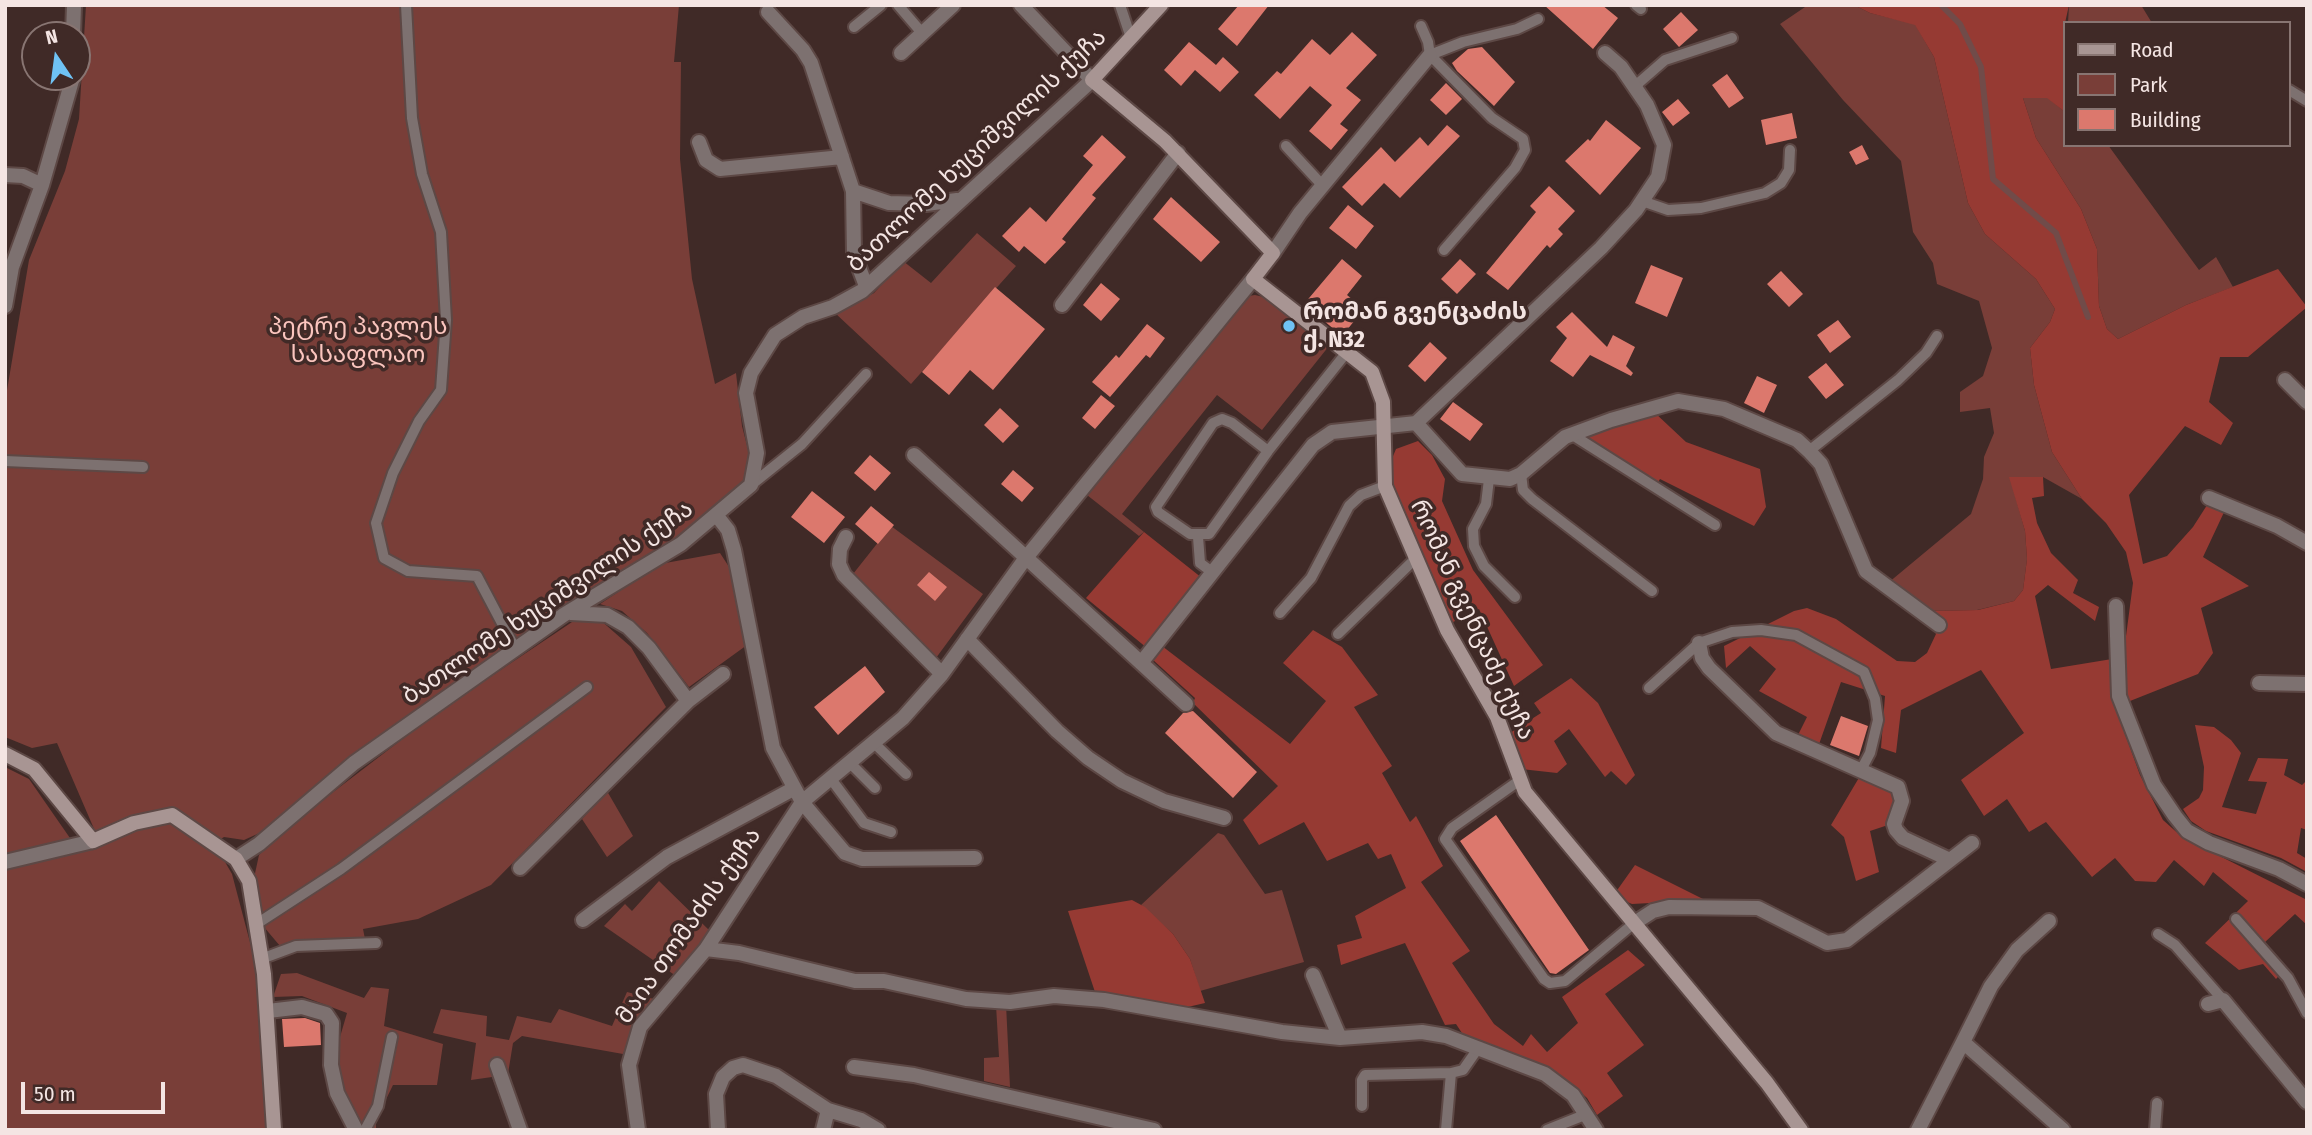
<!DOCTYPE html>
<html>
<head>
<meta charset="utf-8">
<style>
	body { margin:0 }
	#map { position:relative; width:2312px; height:1135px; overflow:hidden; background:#402a27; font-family:"Fira Sans Condensed",sans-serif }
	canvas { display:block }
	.frame { position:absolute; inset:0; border:7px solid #f4e5e3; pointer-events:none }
	.legend { position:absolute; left:2063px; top:21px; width:228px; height:126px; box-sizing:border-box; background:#402a27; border:2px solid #887572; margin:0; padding:9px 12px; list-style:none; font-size:21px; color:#f4e5e3 }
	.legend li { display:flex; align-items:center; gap:14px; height:35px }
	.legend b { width:35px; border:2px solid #887572 }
	.north { position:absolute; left:21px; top:21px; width:70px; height:70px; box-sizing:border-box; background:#402a27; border:2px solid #887572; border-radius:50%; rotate:347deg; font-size:19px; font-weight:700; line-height:28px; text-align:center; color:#f4e5e3 }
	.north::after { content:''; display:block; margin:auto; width:24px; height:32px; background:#6fc2f4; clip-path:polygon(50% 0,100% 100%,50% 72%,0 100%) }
	.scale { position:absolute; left:21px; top:1082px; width:144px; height:32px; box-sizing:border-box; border:4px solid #f4e5e3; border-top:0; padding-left:9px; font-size:21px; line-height:24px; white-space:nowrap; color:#f4e5e3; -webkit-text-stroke:5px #402a27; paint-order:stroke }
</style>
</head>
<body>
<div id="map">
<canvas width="2312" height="1135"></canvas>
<div class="frame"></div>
<ul class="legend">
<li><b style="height:9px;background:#a89593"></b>Road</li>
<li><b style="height:19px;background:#793e38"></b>Park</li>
<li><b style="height:19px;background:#dc786d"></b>Building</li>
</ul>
<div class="north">N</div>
<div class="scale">50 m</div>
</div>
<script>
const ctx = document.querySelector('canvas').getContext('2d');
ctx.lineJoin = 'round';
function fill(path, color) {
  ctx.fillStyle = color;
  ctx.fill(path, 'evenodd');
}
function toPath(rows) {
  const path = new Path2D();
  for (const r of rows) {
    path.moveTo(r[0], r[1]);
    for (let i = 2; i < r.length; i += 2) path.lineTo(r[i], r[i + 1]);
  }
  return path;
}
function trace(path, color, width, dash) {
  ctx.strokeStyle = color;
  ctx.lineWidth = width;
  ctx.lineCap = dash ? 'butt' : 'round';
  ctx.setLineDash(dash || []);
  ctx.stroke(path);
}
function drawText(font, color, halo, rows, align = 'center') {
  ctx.font = font + ' "Fira Sans Condensed","Noto Sans Georgian",sans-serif';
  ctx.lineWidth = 7;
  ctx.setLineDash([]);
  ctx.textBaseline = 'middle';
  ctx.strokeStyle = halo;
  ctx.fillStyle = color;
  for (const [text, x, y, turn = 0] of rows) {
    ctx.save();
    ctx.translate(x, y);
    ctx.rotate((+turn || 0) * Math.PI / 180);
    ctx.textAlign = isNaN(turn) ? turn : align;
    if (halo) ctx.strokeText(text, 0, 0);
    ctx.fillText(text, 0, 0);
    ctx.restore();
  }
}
fill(toPath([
	[86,5,679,5,674,62,681,62,680,159,692,279,715,384,736,373,742,426,751,461,748,473,741,484,678,537,564,607,264,831,244,840,224,837,209,846,221,855,232,874,256,965,260,998,266,1130,5,1130,5,767,29,779,79,851,101,845,57,743,32,748,5,737,5,402,29,260,65,171,79,119],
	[1808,5,1854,5,1870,13,1915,24,1934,57,1968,203,1985,234,2036,279,2055,309,2050,322,2030,348,2034,385,2052,452,2082,499,2043,477,2010,477,2025,531,2027,559,2023,590,2014,601,1977,610,1929,611,1888,583,1971,514,1983,479,1984,457,1994,433,1990,408,1960,412,1960,392,1983,376,1992,348,1979,301,1937,284,1933,263,1913,232,1901,161,1843,100,1780,24],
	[2069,5,2141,5,2152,23,2068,23],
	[2047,97,2065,112,2065,145,2108,145,2199,270,2216,257,2233,287,2186,305,2118,339,2107,329,2099,306,2097,249,2081,209,2036,138,2023,98],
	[977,233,1016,266,911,384,835,313,874,293,903,261,931,283],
	[1255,295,1268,298,1329,346,1262,430,1217,395,1122,514,1144,532,1139,536,1087,495,1248,296],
	[891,526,983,594,936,658,853,574],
	[720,553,733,573,747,645,689,687,647,633,622,611,600,604,660,564],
	[598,618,631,647,666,707,491,885,418,919,363,929,365,939,280,946,264,927,254,878,259,855,281,832,435,714,572,622],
	[607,791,633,836,607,857,582,819],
	[1218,833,1224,835,1265,894,1282,890,1304,962,1200,991,1190,959,1173,934,1141,905],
	[659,881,711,932,676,976,604,926,625,904,632,911],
	[297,973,364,998,371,987,389,989,384,1026,443,1044,437,1085,393,1085,376,1120,376,1130,363,1130,342,1087,338,1064,340,1037,347,1013,302,996,273,997,281,974],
	[627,992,654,999,636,1024,623,1054,522,1036,513,1043,507,1080,524,1119,510,1127,492,1077,471,1080,476,1043,433,1033,441,1009,487,1016,486,1036,509,1040,517,1016,551,1023,559,1009,612,1026],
	[1006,1004,1010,1087,984,1081,984,1058,999,1057,996,1005]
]), '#793e38');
fill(toPath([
	[1854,5,2069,5,2065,23,2065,112,2047,98,2023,98,2036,138,2081,209,2097,249,2099,306,2107,329,2118,339,2186,305,2278,269,2307,307,2248,357,2220,357,2209,402,2233,423,2221,445,2185,426,2129,495,2143,564,2167,556,2193,527,2209,502,2226,508,2203,557,2249,586,2201,608,2213,653,2198,674,2125,703,2123,659,2133,583,2126,552,2106,523,2082,499,2052,452,2034,385,2030,348,2050,322,2055,309,2036,279,1985,234,1968,203,1934,57,1915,25,1870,13],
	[1654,412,1686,442,1760,469,1766,507,1754,526,1660,479,1657,484,1579,436],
	[1418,441,1432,455,1445,479,1442,501,1473,570,1543,665,1514,686,1479,609,1451,623,1417,550,1391,478,1391,461,1396,449],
	[2009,477,2043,477,2044,496,2032,498,2037,523,2051,553,2078,580,2073,593,2099,607,2095,621,2048,585,2035,596,2051,669,2112,659,2116,709,2140,775,2163,820,2182,837,2307,900,2307,925,2295,914,2264,943,2286,968,2276,979,2263,964,2239,970,2205,943,2248,901,2213,872,2204,886,2174,860,2156,882,2135,881,2115,858,2092,877,2046,822,2029,832,2007,799,1984,816,1961,780,2024,733,1981,670,1901,710,1896,753,1881,748,1885,696,1841,682,1818,747,1798,735,1807,717,1759,691,1776,669,1750,646,1726,668,1724,646,1794,611,1807,608,1836,619,1897,661,1915,662,1927,653,1936,634,1925,620,1929,611,1978,610,2014,601,2023,590,2027,559,2025,531],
	[1144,532,1202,578,1147,648,1086,598],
	[1313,630,1342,647,1378,695,1354,707,1392,766,1382,773,1410,822,1416,816,1443,866,1421,882,1470,951,1452,963,1494,1024,1523,1046,1531,1034,1547,1052,1578,1023,1562,997,1628,950,1645,965,1605,994,1644,1045,1607,1073,1623,1096,1597,1115,1587,1098,1572,1085,1466,1039,1456,1024,1445,1025,1405,943,1341,965,1337,945,1362,938,1355,916,1406,888,1391,854,1378,859,1368,843,1327,861,1304,822,1259,845,1243,820,1278,786,1193,703,1195,698,1152,659,1162,646,1290,744,1326,701,1283,663],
	[1571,678,1598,703,1635,775,1626,785,1611,771,1605,777,1569,729,1554,741,1567,764,1557,773,1521,769,1510,733,1541,713,1534,703],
	[2195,725,2214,727,2231,740,2241,753,2222,807,2256,814,2267,782,2248,781,2258,758,2288,759,2284,775,2302,785,2307,780,2307,830,2301,828,2297,853,2307,859,2307,872,2281,858,2206,831,2191,821,2183,809,2199,798,2203,790,2204,767],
	[1860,776,1895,791,1896,802,1888,825,1870,831,1879,872,1856,881,1844,837,1831,825],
	[1635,865,1705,900,1632,904,1613,896],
	[1132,900,1145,907,1173,934,1190,959,1205,1003,1179,1009,1096,995,1068,911]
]), '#963a33');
trace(toPath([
	[1941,5,1960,24,1981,67,1993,179,2056,233,2088,317]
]), '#714b49', 6);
fill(toPath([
	[1239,5,1269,5,1237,46,1218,29],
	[1544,5,1602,5,1618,18,1593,49],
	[1681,12,1698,30,1679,47,1663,29],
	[1352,32,1377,55,1346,88,1361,100,1340,124,1348,130,1331,150,1309,131,1332,105,1310,86,1280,119,1254,95,1277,71,1281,74,1312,39,1330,55],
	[1189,42,1216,65,1223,57,1239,72,1220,92,1195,70,1181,86,1164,70],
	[1482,47,1515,82,1494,106,1457,71,1452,63,1468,49],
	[1727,74,1744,98,1729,108,1712,85],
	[1446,83,1462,99,1446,115,1430,100],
	[1678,99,1690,113,1673,126,1662,112],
	[1792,113,1797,138,1766,145,1761,120],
	[1606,120,1641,148,1600,195,1565,161,1588,139,1590,141],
	[1447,125,1460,136,1400,198,1384,183,1362,206,1342,187,1381,147,1395,162,1420,137,1428,146],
	[1102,135,1126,157,1092,195,1096,198,1062,239,1066,242,1045,264,1024,246,1019,252,1002,236,1030,207,1046,222,1093,165,1083,156],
	[1862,145,1869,159,1856,165,1849,152],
	[1549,186,1575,211,1558,229,1563,234,1550,248,1547,245,1508,290,1486,273,1536,212,1530,206],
	[1171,197,1220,242,1201,262,1153,219],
	[1348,205,1374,226,1356,249,1329,228],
	[1342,259,1362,276,1347,295,1364,309,1342,336,1304,304],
	[1460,259,1476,274,1457,294,1441,279],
	[1651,265,1683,278,1667,317,1635,303],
	[1781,271,1803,294,1789,307,1767,284],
	[1101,283,1120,299,1101,321,1083,305],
	[995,287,1045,329,993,390,970,370,949,395,922,372],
	[1572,312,1607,347,1613,335,1635,347,1626,366,1633,373,1631,376,1590,355,1573,377,1550,361,1567,338,1556,327],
	[1838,320,1851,337,1830,353,1817,335],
	[1147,324,1165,338,1150,358,1146,355,1110,397,1092,382,1116,355,1119,358],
	[1430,342,1447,358,1425,382,1408,366],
	[1826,363,1844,385,1826,399,1808,377],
	[1757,376,1777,385,1764,413,1744,403],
	[1101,395,1115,406,1095,429,1082,418],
	[1453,402,1483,424,1470,441,1440,419],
	[1000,408,1019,426,1003,443,984,425],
	[870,455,891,473,875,491,854,473],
	[1013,470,1034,488,1022,502,1001,484],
	[812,491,845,517,824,543,791,517],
	[871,506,894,525,878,544,855,524],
	[929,572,947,587,935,601,917,585],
	[865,666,885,692,838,735,814,707],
	[1193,711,1257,772,1233,798,1165,733,1183,713],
	[1841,716,1868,726,1859,756,1830,745],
	[1496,815,1589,950,1556,974,1550,973,1460,841],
	[305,1018,320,1023,321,1045,284,1047,282,1019]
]), '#dc786d');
const lane = toPath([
	[406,5,412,118,422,174,441,232,446,320,441,390,419,421,393,473,376,523,384,558,408,571,477,576,515,648],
	[898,5,922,33],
	[1120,5,1131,38],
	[1636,5,1641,9],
	[1421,26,1428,42,1430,55,1492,118,1523,139,1525,150,1515,168,1444,250],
	[854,27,881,5],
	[1430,55,1463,42,1517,29,1538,19],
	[1634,87,1665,60,1732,38],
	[2289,90,2307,101],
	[1286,146,1323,186],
	[1642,201,1668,210,1701,208,1765,193,1781,183,1789,170,1790,150],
	[1571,434,1715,525],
	[1268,451,1232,423,1222,419,1213,423,1156,507,1158,512,1190,534,1209,534,1268,451,1347,352],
	[1809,451,1898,380,1926,353,1937,336],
	[5,461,143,467],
	[1521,474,1523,490,1532,499,1652,591],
	[1489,479,1486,504,1473,529,1474,546,1484,566,1515,597],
	[751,485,802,444,866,374],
	[1198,537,1200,563,1212,572],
	[1280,613,1311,578,1349,506,1361,495,1385,486],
	[1338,634,1415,559],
	[1649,688,1699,643,1732,632,1761,630,1796,635,1864,672,1875,699,1878,720,1870,753,1861,770],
	[874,743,906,774],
	[851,764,875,788],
	[831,779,864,823,891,832],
	[1520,780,1452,828,1445,839,1544,979,1550,983,1565,981,1633,924],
	[2236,919,2288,978,2307,1013],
	[255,925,341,869,587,687],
	[2158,934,2175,945,2223,1000],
	[261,959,296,946,376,943],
	[1362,1106,1362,1080,1365,1075,1451,1073,1463,1070,1479,1047],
	[365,1130,378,1106,392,1037],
	[1446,1130,1451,1073],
	[1547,1130,1587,1114],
	[2155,1130,2157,1103]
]);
const street = toPath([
	[768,12,803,50,811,63,853,191,854,254,866,286],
	[73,35,74,5],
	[901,53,953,5],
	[699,142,706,160,720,169,842,157],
	[5,175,23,176,42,185],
	[853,191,889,203,926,204,957,200],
	[1273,253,1300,213,1430,55],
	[1062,305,1178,153],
	[5,306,12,267,42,185,73,77],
	[2285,380,2307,402],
	[1416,423,1462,474,1510,479,1521,474,1565,437,1611,420,1678,401,1724,409,1797,440,1809,451,1821,464,1866,571,1939,625],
	[914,455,1186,704],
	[2209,498,2277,526,2307,543],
	[846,537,840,549,839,564,844,575,942,674],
	[2116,606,2119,696,2154,785,2175,816,2187,831,2209,843,2279,869,2307,884],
	[571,613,607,615,628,627,649,648,688,701],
	[967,639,1057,731,1088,758,1122,781,1164,801,1224,818],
	[1699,643,1702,658,1709,668,1776,733,1898,787,1902,801,1894,824,1896,830,1903,838,1950,860],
	[1141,663,1313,445,1332,432,1416,423,1601,248,1636,210,1658,177,1664,145,1647,105,1621,67,1605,53],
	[2259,683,2307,684],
	[975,858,862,859,845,853,802,802,903,718,942,674,1025,559,1253,279],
	[236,859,259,844,354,763,565,614,681,544,751,485,757,453,746,393,751,373,775,335,803,317,833,307,862,291,1092,80,1021,5],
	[5,862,93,841],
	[520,868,688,701,723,674],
	[583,920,667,857,793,789],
	[1633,924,1653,911,1669,907,1758,908,1827,943,1847,940,1972,843],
	[706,949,739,953,855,981,884,981,966,999,1010,1002,1054,996,1104,1000,1282,1032,1340,1038,1422,1032,1446,1036,1545,1074,1573,1095,1596,1130],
	[1313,975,1340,1038],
	[2208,1004,2223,1000,2307,1102],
	[268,1011,302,1007,326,1014,332,1023,331,1065,337,1093,356,1130],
	[1963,1042,1991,986,2017,950,2049,921],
	[497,1065,520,1130],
	[854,1067,914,1075,1154,1130],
	[828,1110,861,1120,878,1130],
	[638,1130,629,1065,640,1027,706,949,802,802,773,748,734,550,728,530,717,516],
	[718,1130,716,1094,723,1077,733,1068,743,1065,776,1076,828,1110,823,1130],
	[1918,1130,1963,1042,2063,1130]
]);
const secondary = toPath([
	[1161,5,1092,80,1165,141,1273,253,1253,279,1372,372,1383,402,1385,486,1447,630,1497,717,1525,792,1767,1083,1801,1130],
	[5,754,34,769,93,841,134,823,172,815,236,859,249,881,264,974,274,1130]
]);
trace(lane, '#5d4845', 14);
trace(street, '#5d4845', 18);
trace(secondary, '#5d4845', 18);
trace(lane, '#7d7170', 10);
trace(street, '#7d7170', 14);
trace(secondary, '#a89593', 14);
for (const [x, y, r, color] of [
	[1289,326,7,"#6fc2f4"]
]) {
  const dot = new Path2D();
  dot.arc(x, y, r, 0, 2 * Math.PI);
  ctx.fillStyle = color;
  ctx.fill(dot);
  trace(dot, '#402a27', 2.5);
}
drawText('24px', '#f4e5e3', '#402a27', [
	["ბათლომე ხუციშვილის ქუჩა",977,151,-43],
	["ბათლომე ხუციშვილის ქუჩა",548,603,-34],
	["რომან გვენცაძე ქუჩა",1472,620,65],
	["მაია თომაძის ქუჩა",689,926,-55]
]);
drawText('bold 24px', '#f4e5e3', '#402a27', [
	["რომან გვენცაძის",1303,312],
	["ქ. N32",1303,340]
], 'left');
drawText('24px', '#fbc5be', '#402a27', [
	["პეტრე პავლეს",358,327],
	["სასაფლაო",358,355]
]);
</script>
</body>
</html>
